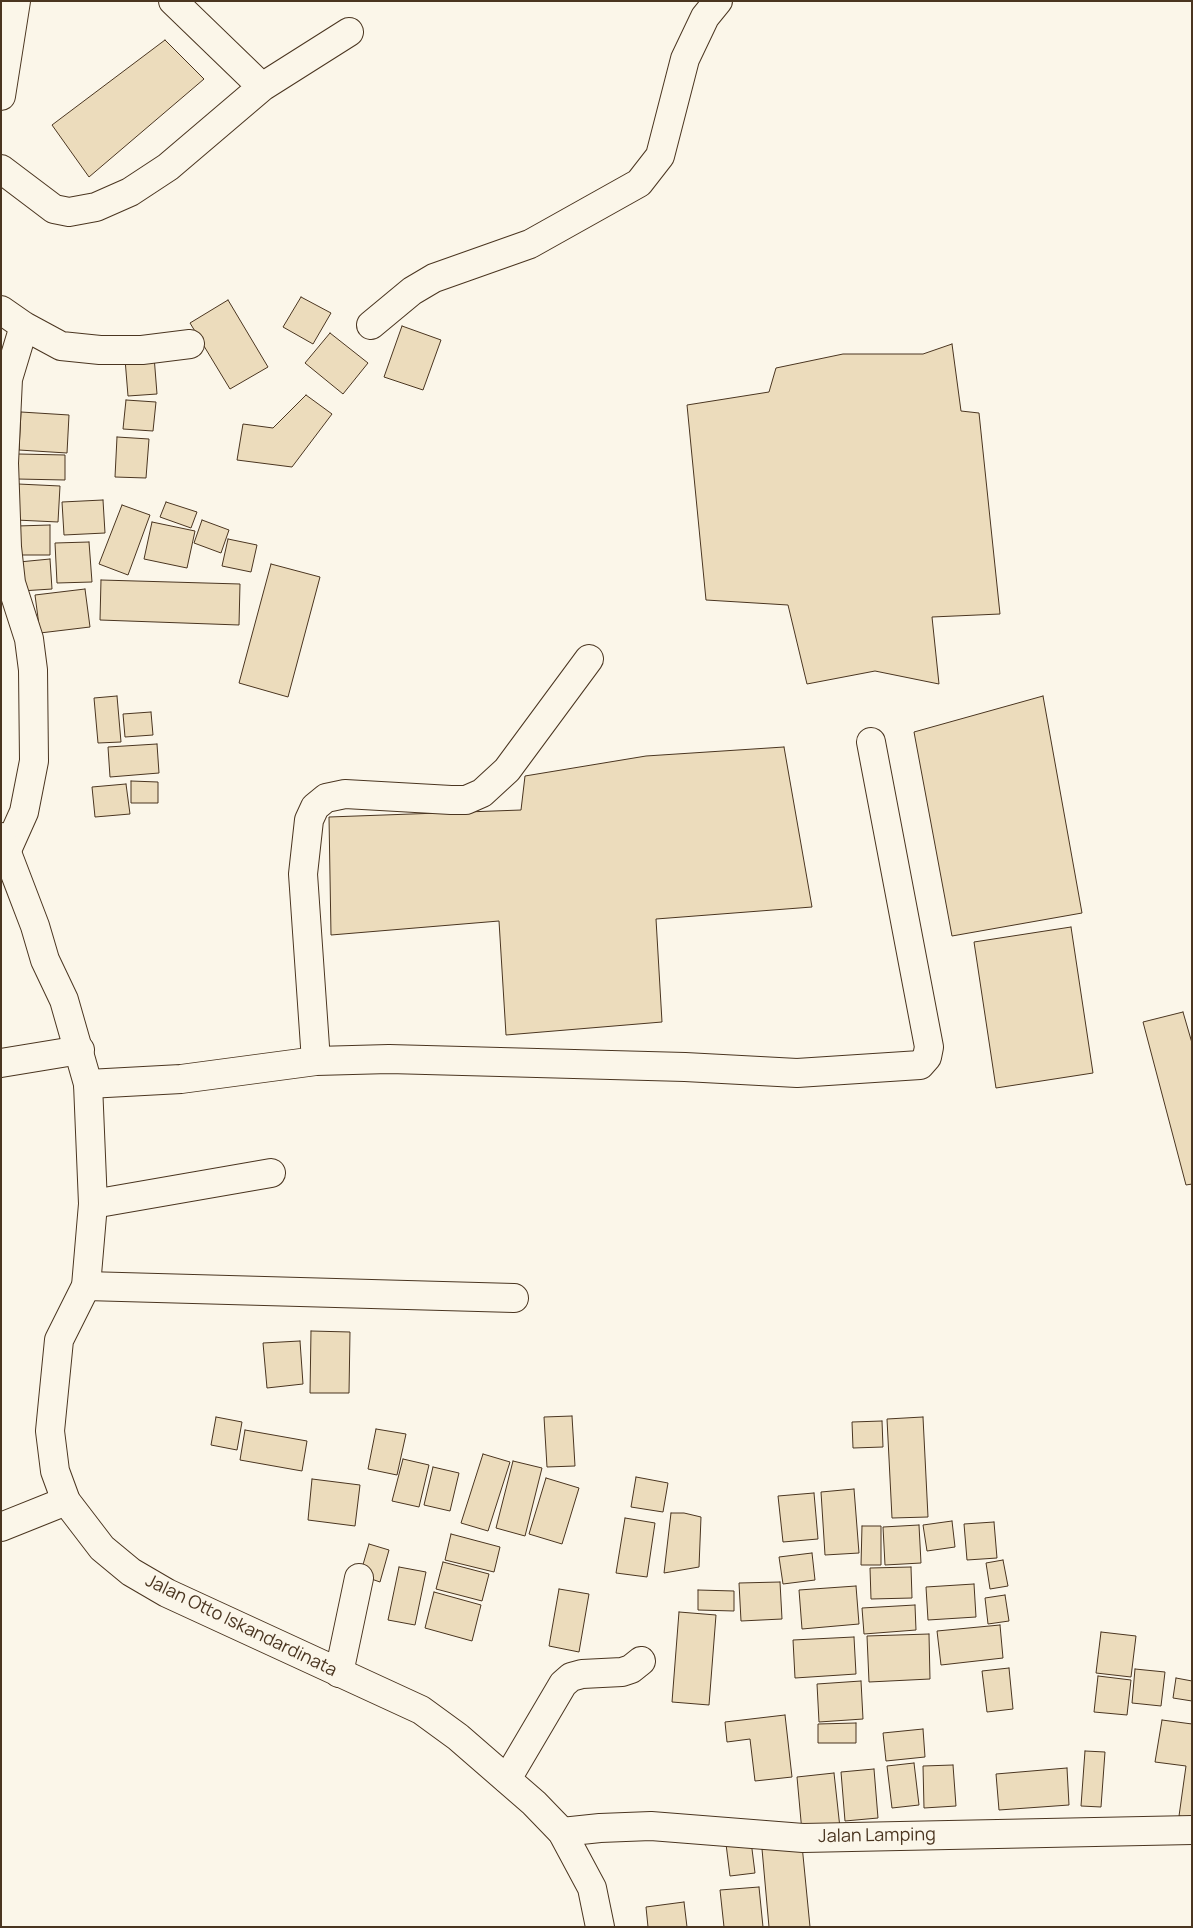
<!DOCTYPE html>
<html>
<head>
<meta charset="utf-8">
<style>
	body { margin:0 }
	#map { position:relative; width:1193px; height:1928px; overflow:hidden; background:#fbf6e9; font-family:Manrope,sans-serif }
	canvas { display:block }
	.frame { position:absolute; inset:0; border:2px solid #4a3520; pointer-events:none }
</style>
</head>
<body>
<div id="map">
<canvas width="1193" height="1928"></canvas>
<div class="frame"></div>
</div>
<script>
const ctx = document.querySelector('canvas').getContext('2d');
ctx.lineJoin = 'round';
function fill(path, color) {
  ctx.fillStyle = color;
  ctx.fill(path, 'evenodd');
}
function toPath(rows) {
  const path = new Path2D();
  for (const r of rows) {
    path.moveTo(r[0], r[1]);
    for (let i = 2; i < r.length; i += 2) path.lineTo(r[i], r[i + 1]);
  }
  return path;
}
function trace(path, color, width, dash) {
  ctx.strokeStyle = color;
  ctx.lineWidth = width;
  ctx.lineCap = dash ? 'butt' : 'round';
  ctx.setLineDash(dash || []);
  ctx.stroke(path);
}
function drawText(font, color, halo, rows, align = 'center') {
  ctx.font = font + ' Manrope,sans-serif';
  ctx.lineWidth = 4;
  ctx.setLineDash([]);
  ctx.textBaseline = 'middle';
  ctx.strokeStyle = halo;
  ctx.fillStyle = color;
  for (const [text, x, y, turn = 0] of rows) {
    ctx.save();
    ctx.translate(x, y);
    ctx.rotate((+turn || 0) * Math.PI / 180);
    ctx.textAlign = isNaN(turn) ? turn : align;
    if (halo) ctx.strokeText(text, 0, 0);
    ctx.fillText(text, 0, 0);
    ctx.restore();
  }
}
const building = toPath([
	[165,40,204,79,89,177,52,125,165,40],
	[301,297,331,313,313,344,283,327,301,297],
	[228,300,268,367,230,389,190,323,228,300],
	[402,326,441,340,423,390,384,377,402,326],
	[330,333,368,363,343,394,305,363,330,333],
	[952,344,961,411,979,413,1000,614,932,617,939,684,875,671,807,684,788,605,706,600,687,405,769,392,776,368,843,354,923,354,952,344],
	[154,356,157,394,128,396,125,359,154,356],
	[306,395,332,414,292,467,237,460,243,424,273,428,306,395],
	[126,400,156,402,153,431,123,429,126,400],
	[21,412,69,415,67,453,19,450,21,412],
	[117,437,149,439,146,478,115,477,117,437],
	[18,454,65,455,65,480,17,479,18,454],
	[18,484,60,486,58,522,16,520,18,484],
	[103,500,105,533,64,535,62,502,103,500],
	[166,502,197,512,191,528,160,517,166,502],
	[122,505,150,515,128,575,99,564,122,505],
	[202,520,229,530,221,553,194,543,202,520],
	[152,522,195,531,187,568,144,559,152,522],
	[50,525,50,555,17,555,17,526,50,525],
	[228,539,257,545,251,572,222,566,228,539],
	[89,542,92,582,57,583,55,543,89,542],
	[50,559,52,589,21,591,19,562,50,559],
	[271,564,320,577,288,697,239,683,271,564],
	[101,580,240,584,239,625,100,620,101,580],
	[85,589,90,627,40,633,35,595,85,589],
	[117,696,121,742,98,743,94,698,117,696],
	[1043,696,1082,913,952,936,914,732,1043,696],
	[151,712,153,735,125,737,123,714,151,712],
	[157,744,159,773,110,777,108,747,157,744],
	[784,747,812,907,656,919,662,1022,506,1035,499,921,331,935,329,817,521,810,525,776,646,756,784,747],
	[131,781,158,782,158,803,131,803,131,781],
	[126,784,130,814,95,817,92,787,126,784],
	[1071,927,1093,1073,996,1088,974,942,1071,927],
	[1183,1012,1192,1043,1192,1184,1186,1185,1143,1022,1183,1012],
	[311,1331,350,1332,349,1393,310,1393,311,1331],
	[300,1341,303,1384,267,1388,263,1343,300,1341],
	[572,1416,575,1466,547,1467,544,1417,572,1416],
	[216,1417,242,1422,237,1450,211,1445,216,1417],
	[923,1417,928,1517,892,1518,887,1419,923,1417],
	[882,1421,883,1447,853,1448,852,1422,882,1421],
	[376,1429,406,1434,397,1475,368,1469,376,1429],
	[245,1430,307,1441,302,1471,240,1460,245,1430],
	[483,1454,510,1462,488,1531,461,1523,483,1454],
	[403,1459,429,1465,419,1507,392,1501,403,1459],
	[513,1461,542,1468,525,1536,496,1528,513,1461],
	[433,1467,459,1473,450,1511,424,1505,433,1467],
	[636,1477,668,1483,663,1512,631,1507,636,1477],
	[546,1478,579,1488,562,1544,529,1534,546,1478],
	[312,1479,360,1485,355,1526,308,1520,312,1479],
	[854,1489,859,1553,825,1555,821,1492,854,1489],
	[814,1493,818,1539,783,1542,778,1496,814,1493],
	[671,1513,684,1513,701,1517,699,1567,664,1573,671,1513],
	[625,1518,655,1523,647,1577,616,1573,625,1518],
	[952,1521,955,1547,927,1551,923,1525,952,1521],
	[994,1522,997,1558,967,1560,964,1524,994,1522],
	[919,1525,921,1563,885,1565,883,1527,919,1525],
	[862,1526,881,1526,881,1565,861,1565,862,1526],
	[451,1534,500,1547,494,1572,445,1560,451,1534],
	[369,1544,389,1550,380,1582,360,1575,369,1544],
	[812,1553,815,1580,783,1584,779,1557,812,1553],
	[1003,1560,1008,1586,990,1589,986,1563,1003,1560],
	[443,1562,489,1574,482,1601,436,1589,443,1562],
	[399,1567,426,1572,415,1625,388,1620,399,1567],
	[911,1567,912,1598,871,1599,870,1568,911,1567],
	[780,1582,782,1619,741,1621,739,1583,780,1582],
	[974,1584,976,1617,928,1620,926,1587,974,1584],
	[856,1586,859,1624,802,1629,799,1590,856,1586],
	[559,1589,589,1594,579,1652,549,1646,559,1589],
	[698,1590,734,1591,734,1611,698,1610,698,1590],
	[434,1592,481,1605,472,1641,425,1628,434,1592],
	[1005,1595,1009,1621,988,1624,985,1598,1005,1595],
	[915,1605,916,1630,864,1634,862,1608,915,1605],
	[679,1612,716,1615,709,1705,672,1702,679,1612],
	[1000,1625,1003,1658,941,1665,937,1631,1000,1625],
	[1101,1632,1136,1636,1131,1677,1096,1673,1101,1632],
	[929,1634,930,1679,869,1682,867,1636,929,1634],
	[854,1637,856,1674,795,1678,793,1640,854,1637],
	[1009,1668,1013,1709,987,1712,982,1671,1009,1668],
	[1135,1669,1165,1672,1161,1706,1132,1703,1135,1669],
	[1098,1676,1131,1680,1127,1715,1094,1712,1098,1676],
	[1176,1678,1192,1681,1192,1701,1173,1698,1176,1678],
	[861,1681,863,1719,819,1722,817,1684,861,1681],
	[785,1715,792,1777,755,1781,750,1739,727,1742,725,1722,785,1715],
	[1162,1720,1192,1724,1192,1818,1179,1816,1186,1766,1155,1762,1162,1720],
	[856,1723,856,1743,818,1743,818,1724,856,1723],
	[923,1729,925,1757,886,1761,883,1733,923,1729],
	[1085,1751,1105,1752,1101,1807,1081,1806,1085,1751],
	[914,1763,919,1805,892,1808,887,1766,914,1763],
	[953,1765,956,1806,924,1808,923,1766,953,1765],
	[1067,1768,1069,1805,999,1810,996,1774,1067,1768],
	[874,1769,878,1818,845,1821,841,1772,874,1769],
	[834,1773,840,1828,802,1832,797,1777,834,1773],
	[751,1841,755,1873,730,1876,726,1844,751,1841],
	[802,1845,810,1927,769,1927,762,1849,802,1845],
	[759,1887,763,1927,724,1927,720,1890,759,1887],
	[684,1902,687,1927,648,1927,646,1907,684,1902]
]);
fill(building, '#ecdcbc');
trace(building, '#4a3520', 1);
const minor = toPath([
	[173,1,262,87],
	[1,169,54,209,69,212,96,207,130,192,168,167,262,87,349,32],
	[1,310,24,326,61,346,100,350,142,350,190,344],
	[371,325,412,291,434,278,530,244,639,183,660,156,685,59,705,17,718,1],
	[7,850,24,812,34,761,33,670,29,639,11,583,7,547,4,463,8,379,24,326],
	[316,1061,303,874,309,820,315,807,326,798,345,794,451,800,466,800,482,793,507,770,589,659],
	[1,1063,80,1050],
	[88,1084,181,1079,316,1061,389,1059,685,1067,797,1073,920,1065,927,1057,929,1047,871,742],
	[93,1204,271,1173],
	[86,1286,514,1298],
	[1,1527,66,1501],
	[339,1673,359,1578],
	[507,1779,563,1684,571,1677,582,1674,622,1672,631,1669,641,1661],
	[562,1832,600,1828,651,1826,803,1838,1192,1830]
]);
const major = toPath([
	[1,96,16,1],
	[1,837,35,926,45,960,64,1000,88,1084,93,1204,86,1286,59,1340,50,1431,55,1471,66,1501,102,1548,131,1572,167,1593,421,1710,458,1737,534,1803,562,1832,592,1888,600,1927]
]);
trace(minor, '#4a3520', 30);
trace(major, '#4a3520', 30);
trace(minor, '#fbf6e9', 28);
trace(major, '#fbf6e9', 28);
drawText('18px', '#4a3520', '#fbf6e9', [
	["Jalan Otto Iskandardinata",241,1626,26],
	["Jalan Lamping",877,1836,-1]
]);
</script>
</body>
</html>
